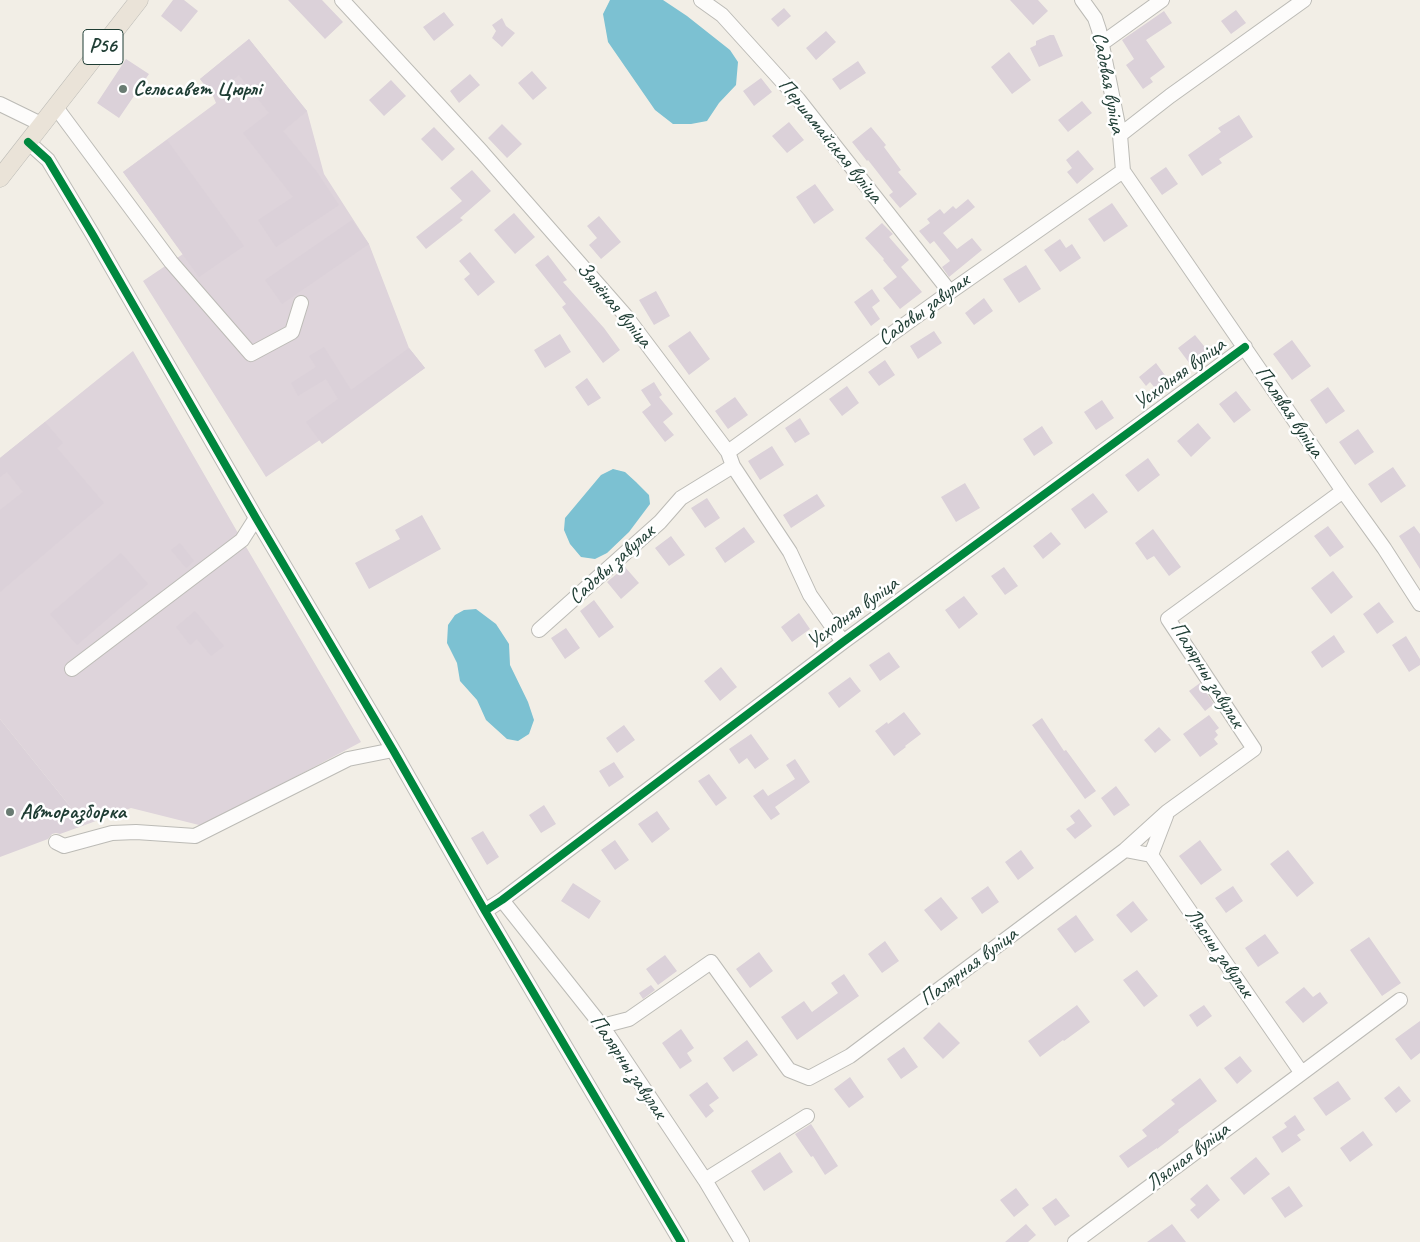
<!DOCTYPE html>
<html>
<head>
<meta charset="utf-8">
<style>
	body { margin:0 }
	canvas { display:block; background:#f2eee6 }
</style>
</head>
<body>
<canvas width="1420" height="1242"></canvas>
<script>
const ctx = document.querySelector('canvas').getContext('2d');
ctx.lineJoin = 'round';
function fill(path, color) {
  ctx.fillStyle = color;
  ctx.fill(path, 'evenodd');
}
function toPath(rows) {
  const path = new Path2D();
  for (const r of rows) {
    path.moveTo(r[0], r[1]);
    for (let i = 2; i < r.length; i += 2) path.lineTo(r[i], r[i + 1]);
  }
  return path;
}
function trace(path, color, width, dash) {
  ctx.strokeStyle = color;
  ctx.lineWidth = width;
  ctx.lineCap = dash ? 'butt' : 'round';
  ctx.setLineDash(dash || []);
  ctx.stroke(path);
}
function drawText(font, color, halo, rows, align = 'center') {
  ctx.font = font + ' Caveat,sans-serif';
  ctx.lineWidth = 5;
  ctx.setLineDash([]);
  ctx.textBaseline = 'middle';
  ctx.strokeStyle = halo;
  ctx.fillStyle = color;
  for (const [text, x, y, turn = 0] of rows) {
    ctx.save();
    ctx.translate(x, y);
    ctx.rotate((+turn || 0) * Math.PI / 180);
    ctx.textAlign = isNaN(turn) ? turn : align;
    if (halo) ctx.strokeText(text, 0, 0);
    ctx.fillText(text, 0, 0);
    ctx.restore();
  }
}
fill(toPath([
	[249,39,307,111,324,174,369,244,409,348,425,368,266,477,143,281,183,254,123,172,216,103,213,96,200,79],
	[133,351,242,540,361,742,203,826,131,808,85,825,0,719,0,458]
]), '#ded4db');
fill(toPath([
	[610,0,663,0,687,16,730,50,738,62,736,85,719,103,707,121,691,124,673,124,655,110,608,42,603,14],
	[613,469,625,472,636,482,649,495,650,504,629,532,607,553,595,559,581,557,570,544,564,530,565,518,601,475],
	[476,609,496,624,509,644,510,665,528,702,534,720,529,734,518,741,507,739,486,720,477,700,460,681,457,663,447,643,448,625,455,615,464,610]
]), '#7cc1d2');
fill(toPath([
	[173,0,184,0,198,11,181,32,161,16],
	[288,0,322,0,343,22,325,39],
	[1010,0,1038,0,1048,11,1033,25],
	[784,8,791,16,778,27,771,19],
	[1236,10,1246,23,1231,34,1221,21],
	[1164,11,1172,23,1146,40,1165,67,1150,78,1153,82,1143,89,1126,65,1134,59,1122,40],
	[444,12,454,25,434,41,423,27],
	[502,18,506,26,515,33,502,47,492,38,496,31,492,25],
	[826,31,836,42,816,60,806,48],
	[1050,35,1054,35,1063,56,1039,67,1030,48,1036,45,1036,41],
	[249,39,307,111,283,131,317,172,339,205,276,247,258,220,293,197,243,133,269,113,239,75,213,96,200,79],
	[1009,52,1031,80,1012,94,991,67],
	[126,59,149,74,119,118,97,103],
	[858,61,866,73,840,90,832,79],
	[532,71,547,88,533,100,518,83],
	[470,74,480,85,459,103,450,91],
	[761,78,772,92,754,106,743,91],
	[391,80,406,96,384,116,369,100],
	[1082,101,1092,113,1068,132,1058,120],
	[1239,115,1253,137,1219,159,1222,163,1202,176,1188,155,1221,132,1218,128],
	[789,122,804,140,787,153,772,136],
	[502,124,522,144,507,158,488,138],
	[434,127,455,149,442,161,421,139],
	[871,127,886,145,884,147,901,170,898,172,917,194,900,208,889,195,893,192,868,160,867,161,852,142],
	[167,140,244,246,199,277,123,172],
	[1078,150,1094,169,1077,184,1067,172,1072,168,1066,160],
	[1166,167,1178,184,1162,195,1150,178],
	[472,170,491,191,460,218,463,220,426,249,416,237,462,201,450,188],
	[815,184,834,210,814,224,796,197],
	[968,199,975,207,943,233,957,249,972,238,982,250,949,277,942,267,950,261,934,241,930,244,919,231,930,223,927,219,940,209,944,214,953,206,956,209],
	[1112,203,1128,226,1104,242,1088,219],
	[514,213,535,237,515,254,494,230],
	[599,216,621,242,601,259,589,245,597,238,587,226],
	[352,220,369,244,282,304,265,280],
	[882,223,893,234,889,237,909,260,901,267,922,292,900,309,883,288,897,277,883,260,884,259,865,238],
	[1060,239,1066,248,1072,244,1081,258,1060,272,1044,250],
	[470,252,495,282,478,296,464,279,470,274,459,261],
	[548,255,567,280,563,282,604,328,620,350,603,363,562,307,566,304,535,265],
	[1026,265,1041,289,1019,303,1003,279],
	[872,289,880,301,872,307,880,319,871,326,854,302],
	[656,291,670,316,654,325,639,300],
	[984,298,993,311,974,325,965,313],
	[690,331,710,359,689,375,668,346],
	[934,331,942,343,918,359,910,346],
	[560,334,571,352,545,368,534,350],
	[1195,335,1208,351,1190,364,1178,348],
	[1292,340,1311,366,1292,380,1273,354],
	[324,347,351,390,409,348,425,368,322,444,306,422,338,399,326,379,298,396,291,383,316,367,309,356],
	[885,360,895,375,879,386,868,372],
	[1156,363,1167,378,1155,388,1150,382,1146,386,1139,377],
	[587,378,601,398,588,406,575,387],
	[654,382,662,395,659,397,673,414,663,422,674,435,665,442,642,412,651,405,641,390],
	[847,386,859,403,842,416,829,399],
	[1328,387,1345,411,1326,424,1310,400],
	[1236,391,1251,410,1234,423,1219,404],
	[735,397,748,415,728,429,715,411],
	[1102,400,1114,418,1096,430,1084,412],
	[800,418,810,434,795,443,785,428],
	[45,422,63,443,57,448,104,503,0,592,0,510,23,492,7,472,0,477,0,458],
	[1198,423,1211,438,1191,457,1177,441],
	[1042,426,1053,443,1034,456,1023,439],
	[1358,429,1374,452,1355,465,1339,442],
	[772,446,784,465,760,480,748,461],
	[1148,458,1160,475,1138,492,1125,475],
	[1393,467,1406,486,1381,503,1368,484],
	[965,483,980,508,956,522,941,497],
	[1093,493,1108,512,1085,529,1071,509],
	[817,494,825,506,791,528,783,515],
	[707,498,720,518,705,528,691,508],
	[422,515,441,549,369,589,355,563,400,539,395,530],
	[1328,526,1344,547,1330,557,1314,536],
	[1414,526,1420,534,1420,569,1399,536],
	[744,527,755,542,725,563,715,548],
	[1153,529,1181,567,1169,576,1154,556,1147,560,1135,543],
	[1051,532,1061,544,1043,559,1033,546],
	[671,536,685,555,669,566,655,548],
	[180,543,194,561,186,568,171,550],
	[121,553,148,584,77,645,50,614],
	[625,567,639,583,621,599,607,582],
	[1004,567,1018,586,1005,595,991,576],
	[1333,571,1353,597,1331,614,1311,588],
	[964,596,978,614,959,629,945,610],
	[594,600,614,627,599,638,580,611],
	[1379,602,1394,622,1377,634,1363,614],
	[195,611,224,646,211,656,197,639,190,645,176,627],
	[799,613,810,629,792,642,781,627],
	[566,628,580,648,565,659,551,638],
	[1334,635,1345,652,1322,668,1311,652],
	[1406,636,1420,659,1420,665,1409,672,1392,645],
	[889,652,900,667,880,681,869,665],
	[721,667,737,687,720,701,704,681],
	[850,677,861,691,839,708,828,693],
	[1200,683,1214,704,1205,711,1189,691],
	[904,712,921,734,905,746,906,747,894,756,875,731,887,722,888,724],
	[1209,715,1219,728,1215,731,1218,735,1214,739,1218,744,1200,757,1183,734],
	[1042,718,1064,751,1066,750,1096,791,1085,799,1032,725],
	[0,719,85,825,60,834,56,833,52,834,48,839,0,857],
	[624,725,635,740,617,753,606,738],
	[1159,727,1171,740,1155,753,1144,740],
	[751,734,769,759,755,769,747,758,739,764,729,749],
	[795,759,810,782,775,807,780,814,771,820,753,796,763,789,768,796,795,779,786,765],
	[614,762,624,777,609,787,599,771],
	[709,774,727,798,716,806,698,781],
	[1116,786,1130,805,1114,816,1101,798],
	[544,805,556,824,541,833,529,815],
	[1079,809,1092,826,1075,839,1066,829,1075,823,1070,816],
	[657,811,670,829,652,843,638,824],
	[483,831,499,857,487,865,471,838],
	[615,840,629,860,615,870,601,850],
	[1200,840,1222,870,1201,885,1179,856],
	[1021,850,1034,868,1018,880,1005,862],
	[1288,850,1314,883,1297,897,1270,864],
	[573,883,601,901,589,919,561,901],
	[988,886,999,902,982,914,971,898],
	[1233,886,1243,901,1226,913,1215,898],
	[941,897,958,918,941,931,924,910],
	[1133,901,1148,920,1131,933,1116,915],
	[1076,915,1094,940,1075,953,1057,929],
	[1265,934,1279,953,1258,967,1245,948],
	[1369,937,1401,983,1382,996,1350,950],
	[885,941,899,961,882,973,868,954],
	[759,952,773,971,750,988,736,969],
	[665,955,677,971,658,985,646,969],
	[1137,970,1158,996,1144,1007,1123,980],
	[844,974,859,996,797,1040,781,1017,804,1001,812,1012,838,993,831,983],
	[651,985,655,990,643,999,639,993],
	[1304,987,1313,997,1320,992,1328,1003,1303,1023,1285,1002],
	[1077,1005,1090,1022,1064,1041,1063,1040,1040,1057,1028,1041],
	[1204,1005,1212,1016,1197,1027,1189,1015],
	[1420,1021,1420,1053,1411,1060,1395,1039],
	[939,1022,960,1043,943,1059,923,1038],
	[681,1029,694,1048,687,1053,692,1061,680,1069,662,1043],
	[747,1040,758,1055,733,1072,723,1058],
	[904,1047,918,1067,901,1079,887,1059],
	[1240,1056,1252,1071,1237,1084,1224,1068],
	[850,1077,864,1097,849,1108,834,1089],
	[1200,1078,1217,1101,1178,1130,1179,1132,1157,1149,1157,1148,1128,1168,1119,1156,1147,1136,1142,1130,1175,1104,1171,1100],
	[1338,1081,1351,1099,1326,1116,1313,1098],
	[707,1082,719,1098,709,1105,714,1111,706,1118,689,1095],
	[1399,1086,1411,1101,1396,1113,1384,1098],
	[1295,1115,1305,1130,1297,1135,1301,1140,1282,1153,1272,1137,1287,1127,1284,1123],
	[811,1124,838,1166,825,1175,813,1156,811,1157,795,1134],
	[1363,1131,1373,1145,1350,1162,1340,1148],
	[780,1152,793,1172,764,1191,751,1171],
	[1256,1157,1270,1174,1244,1195,1230,1178],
	[1207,1184,1220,1200,1198,1219,1190,1210,1196,1205,1190,1199],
	[1289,1186,1303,1206,1285,1218,1271,1198],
	[1016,1188,1029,1205,1014,1217,1000,1200],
	[1056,1198,1070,1216,1055,1226,1042,1208],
	[1026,1224,1036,1235,1028,1242,1005,1242],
	[1172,1224,1186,1242,1147,1242]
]), '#dbd1d9');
const minor = toPath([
	[342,0,482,152,625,315,728,452,733,466,790,552,810,595,843,642],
	[701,0,722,15,798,99,950,292],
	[1082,0,1095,18,1099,30,1120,135,1123,171,1343,491,1384,548,1420,604],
	[1101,44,1162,0],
	[0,104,41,124],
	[55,106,171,262,251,354,292,332,301,303],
	[1120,135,1170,96,1304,0],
	[28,142,48,160,93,235,256,518,393,750,485,911,681,1242],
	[728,452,950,292,1123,171],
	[539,630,660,522,681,498,733,466],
	[72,669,242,540,256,518],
	[56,842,64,846,112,833,136,832,195,836,348,759,393,750],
	[1125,850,1151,855,1301,1072],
	[1151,855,1166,816],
	[502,900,602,1026,705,1180,742,1242],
	[485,911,502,900,843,642,1245,347],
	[602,1026,629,1019,711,962,789,1070,809,1078,850,1056,1125,850,1167,812,1254,749,1168,619,1343,491],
	[705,1180,807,1116],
	[1075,1242,1400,1000]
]);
const major = toPath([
	[0,178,139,0]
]);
trace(minor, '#bcbbb6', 16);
trace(major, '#bcbbb6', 19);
trace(minor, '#fdfcfb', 14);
trace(major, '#eae3d8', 18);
trace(toPath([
	[28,142,48,160,93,235,256,518,393,750,485,911,681,1242],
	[485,911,502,900,843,642,1245,347]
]), '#00873e', 8);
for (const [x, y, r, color] of [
	[123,89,5,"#697b72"],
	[10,812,5,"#697b72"]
]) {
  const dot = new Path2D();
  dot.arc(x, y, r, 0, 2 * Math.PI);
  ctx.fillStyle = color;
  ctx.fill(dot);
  trace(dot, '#fff', 2);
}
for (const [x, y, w] of [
	[103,47,40]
]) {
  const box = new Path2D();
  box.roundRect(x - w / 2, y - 17.5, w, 35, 4);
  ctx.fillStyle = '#fff';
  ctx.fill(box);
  trace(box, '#1f3d34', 1);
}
drawText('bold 20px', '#1f3d34', null, [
	["Р56",103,47]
]);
drawText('21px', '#1f3d34', '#fff', [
	["Садовая вуліца",1108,83,79],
	["Першамайская вуліца",830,141,51],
	["Зялёная вуліца",614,305,50],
	["Садовы завулак",924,310,-36],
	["Усходняя вуліца",1180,374,-36],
	["Палявая вуліца",1289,412,56],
	["Садовы завулак",612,565,-42],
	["Усходняя вуліца",853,613,-36],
	["Палярны завулак",1207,675,58],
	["Лясны завулак",1219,953,55],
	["Палярная вуліца",969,967,-37],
	["Палярны завулак",628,1067,56],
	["Лясная вуліца",1188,1157,-37]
]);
drawText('bold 21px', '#1f3d34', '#fff', [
	["Сельсавет Цюрлі",133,89],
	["Авторазборка",20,812]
], 'left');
</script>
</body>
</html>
